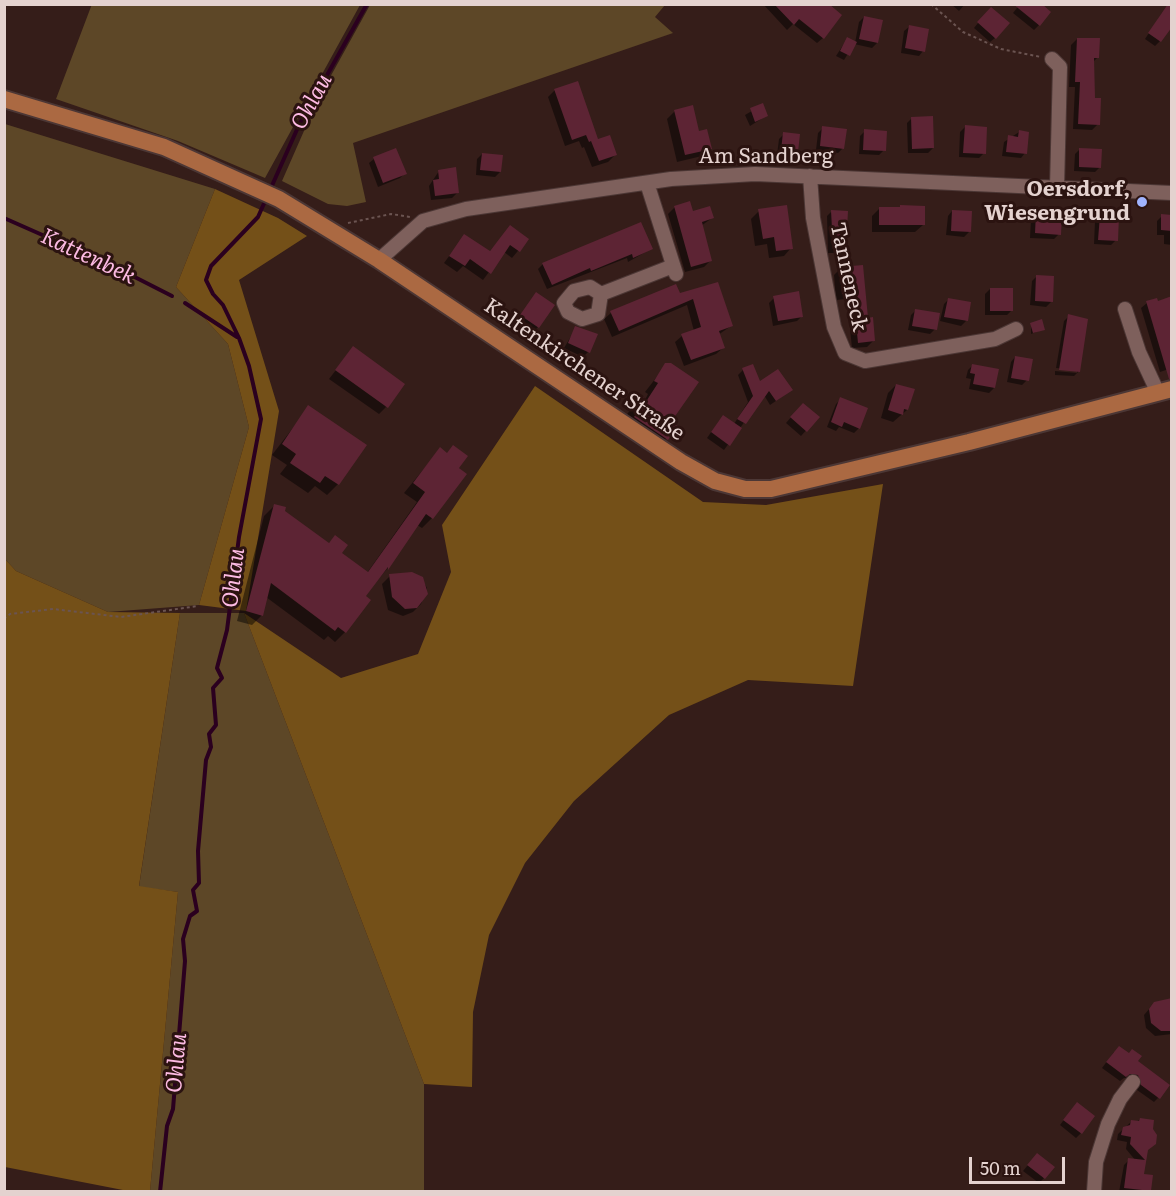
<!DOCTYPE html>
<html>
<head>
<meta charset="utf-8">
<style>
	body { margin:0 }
	#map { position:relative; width:1176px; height:1196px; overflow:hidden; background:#351d19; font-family:Literata,serif }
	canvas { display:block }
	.frame { position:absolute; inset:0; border:6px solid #e4d2cf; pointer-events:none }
	.scale { position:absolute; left:969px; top:1157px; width:96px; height:27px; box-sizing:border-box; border:3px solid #e4d2cf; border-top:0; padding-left:8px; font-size:18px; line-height:21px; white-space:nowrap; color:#e4d2cf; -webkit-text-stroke:4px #2b1310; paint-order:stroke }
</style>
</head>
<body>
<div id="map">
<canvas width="1176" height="1196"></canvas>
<div class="frame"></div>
<div class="scale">50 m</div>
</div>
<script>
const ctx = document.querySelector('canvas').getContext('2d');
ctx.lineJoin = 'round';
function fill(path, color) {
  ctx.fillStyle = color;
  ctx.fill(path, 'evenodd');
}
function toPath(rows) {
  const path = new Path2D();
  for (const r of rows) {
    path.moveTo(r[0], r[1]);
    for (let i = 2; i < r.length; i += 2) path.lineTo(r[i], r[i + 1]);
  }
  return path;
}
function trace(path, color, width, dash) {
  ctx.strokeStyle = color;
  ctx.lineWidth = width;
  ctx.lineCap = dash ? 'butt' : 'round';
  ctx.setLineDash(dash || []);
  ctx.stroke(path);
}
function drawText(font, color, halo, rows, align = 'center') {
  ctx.font = font + ' Literata,serif';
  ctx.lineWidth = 6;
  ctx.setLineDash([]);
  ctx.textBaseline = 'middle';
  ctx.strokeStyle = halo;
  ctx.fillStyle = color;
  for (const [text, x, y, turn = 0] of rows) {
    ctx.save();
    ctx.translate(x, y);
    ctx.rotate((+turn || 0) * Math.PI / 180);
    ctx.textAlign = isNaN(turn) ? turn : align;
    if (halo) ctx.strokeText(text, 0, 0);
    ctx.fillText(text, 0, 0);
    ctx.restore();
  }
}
fill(toPath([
	[92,4,360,4,360,5,265,178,178,141,56,99],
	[370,5,665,5,655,17,673,33,353,143,366,202,347,206,328,204,282,181,318,99],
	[5,124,215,189,176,287,228,344,249,427,199,605,108,612,16,571,5,559],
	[180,613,244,613,424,1084,424,1191,150,1191,178,892,139,887]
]), '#5d4727');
fill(toPath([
	[215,189,278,218,307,236,239,280,279,411,246,611,199,605,249,427,228,344,176,287],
	[535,386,703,502,766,505,883,484,853,686,748,680,669,715,574,801,525,863,489,935,473,1012,472,1087,424,1084,244,613,341,678,418,654,451,572,442,525],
	[5,559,16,571,108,612,180,613,139,886,178,892,150,1191,128,1191,5,1167]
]), '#745018');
fill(toPath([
	[763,4,797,4,823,38,817,43,793,24,787,30],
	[951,4,965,4,959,11],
	[1020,4,1039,25,1034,30,1013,13],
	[986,13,995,38,990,42,974,28],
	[1162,13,1160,41,1155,46,1145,39],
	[864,17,877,43,872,48,854,44,844,60,836,56,847,39,855,43,859,22],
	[909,27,923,51,919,56,901,53,904,31],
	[1077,39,1098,57,1093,62,1094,99,1098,124,1092,130,1073,129,1075,87,1069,87,1071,45],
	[555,90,597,141,615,155,608,162,592,167,584,147,582,148,579,141,565,146,548,97],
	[762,105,766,116,750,126,745,115],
	[675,111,710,148,702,156,677,162,667,119],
	[912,118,933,148,928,153,908,153,907,123],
	[965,127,984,153,979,158,959,157,960,132],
	[823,128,843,148,838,153,816,150,818,133],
	[865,131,884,150,879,155,859,154,860,136],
	[1019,132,1025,153,1021,158,1002,156,1004,142],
	[784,134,796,152,791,157,777,155,779,139],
	[1080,149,1100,167,1095,172,1074,171,1075,154],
	[482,154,500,172,495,177,476,175,477,159],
	[374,159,405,173,400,178,378,187,369,163],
	[439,171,457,193,452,198,431,200,429,186],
	[675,207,712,218,701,226,711,260,704,267,685,272,668,214],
	[880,208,923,225,915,232,872,232,872,216],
	[759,211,791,248,784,256,769,258,767,244,755,246,751,219],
	[952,211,969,232,964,237,946,235,948,216],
	[831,212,845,248,840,253,828,253,827,216],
	[1036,214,1059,234,1054,239,1030,238,1031,219],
	[1100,216,1116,240,1111,245,1094,244,1095,221],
	[1162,216,1172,216,1172,245,1164,244,1164,235,1157,235,1157,221],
	[510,227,527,240,512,258,504,252,483,280,463,266,457,272,444,263,464,236,489,252],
	[651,249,628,262,627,258,547,289,538,269,543,264],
	[841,268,866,319,874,340,867,347,852,348,847,299,836,300,834,275],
	[1037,276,1051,302,1046,307,1030,305,1032,281],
	[717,284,731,326,718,335,723,348,716,354,684,366,675,342,682,336,694,331,687,305,612,337,604,319,611,313],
	[990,289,1012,310,1007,315,985,315,985,294],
	[774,298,802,316,797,321,773,326,769,303],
	[532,299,538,327,533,332,517,321],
	[949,299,966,321,961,326,940,321,944,304],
	[1147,303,1172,368,1160,372,1141,308],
	[916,310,935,329,930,334,908,330,911,315],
	[1069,316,1079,371,1074,376,1055,375,1055,371,1077,373,1077,370,1056,368,1064,321],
	[1031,324,1044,329,1031,334],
	[576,328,588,352,583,357,564,348],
	[353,348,386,407,379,414,329,379],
	[1015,357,1027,380,1022,385,1007,382,1011,362],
	[666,365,669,422,676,427,656,450,622,421,640,397,645,400,648,394,645,392],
	[973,365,994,388,989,393,969,389,971,379,966,378,968,370],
	[743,370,759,384,786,394,770,405,764,395,724,450,707,438,719,421,734,424,748,402,738,375],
	[896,385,907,410,893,422,881,418,888,393],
	[841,399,859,428,854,433,839,427,836,431,827,427,836,404],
	[309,407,338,484,327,495,315,486,308,493,280,474,287,465,272,455],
	[798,409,818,417,801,436,786,423],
	[440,449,465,474,432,518,422,528,417,525,387,569,364,596,345,632,335,642,328,636,324,640,266,597,262,615,252,625,237,621,264,516,274,506,328,544,335,537,340,553,367,573,417,502,404,493],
	[390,576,422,579,427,588,421,604,413,612,403,616,388,610,382,584],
	[1172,1002,1172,1034,1155,1036,1146,1028,1144,1015,1150,1008],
	[1114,1052,1128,1055,1136,1061,1158,1098,1154,1102,1137,1090,1133,1079,1124,1078,1120,1081,1102,1068],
	[1072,1109,1081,1133,1076,1138,1060,1125],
	[1140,1119,1146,1151,1143,1175,1149,1190,1119,1192,1124,1165,1129,1160,1136,1161,1126,1149,1127,1142,1117,1140,1118,1134,1132,1121,1137,1122],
	[1032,1160,1044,1178,1039,1183,1023,1171]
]), '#0007');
trace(toPath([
	[270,190,299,125,367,4],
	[4,218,117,268,172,296],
	[185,303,237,337],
	[160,1192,167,1126,173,1109,185,961,183,939,190,916,197,911,193,890,199,883,198,851,206,760,211,747,209,734,216,725,213,688,222,678,217,668,227,630,239,537,261,419,249,366,239,338,223,305,213,294,206,280,211,266,258,217,266,199]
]), '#2b001f', 4);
fill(toPath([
	[774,4,829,4,842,15,824,39,799,19,794,25],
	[1013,4,1042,4,1051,12,1040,26],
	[1168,4,1172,4,1172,27,1161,42,1148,33],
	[991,7,1010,23,996,39,977,22],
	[864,16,883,20,878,43,859,39],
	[909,25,929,29,925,52,905,48],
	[847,37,857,42,850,56,840,51],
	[1077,38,1100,38,1099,58,1094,58,1095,98,1101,98,1100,125,1078,124,1080,82,1075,82],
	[578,81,598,139,610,135,617,155,599,161,591,141,589,142,586,135,572,140,554,89],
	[763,103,768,116,755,122,750,108],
	[693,105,699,131,707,129,712,149,685,155,674,110],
	[933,116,934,148,912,149,911,117],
	[965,125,987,127,986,154,963,153],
	[822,126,847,129,844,149,820,146],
	[864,129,887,131,886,151,863,150],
	[1019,130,1029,132,1027,154,1006,152,1008,135,1018,137],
	[783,132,800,134,798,152,781,151],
	[396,148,407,174,383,183,373,157],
	[1079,148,1102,149,1101,168,1079,167],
	[482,153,503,155,501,172,480,170],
	[456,167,459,193,435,196,433,180,439,179,438,170],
	[690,201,693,211,710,206,714,218,702,222,712,261,691,267,674,206],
	[787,205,793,249,776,251,774,237,763,239,758,209],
	[900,205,925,206,925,225,879,225,879,207,900,207],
	[831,210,848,211,846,249,833,249],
	[952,210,972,211,971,232,951,231],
	[1036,212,1062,214,1061,235,1035,233],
	[1161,214,1172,215,1172,231,1161,230],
	[1100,215,1119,216,1118,241,1098,240],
	[641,222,653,249,633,258,632,254,591,271,590,268,552,285,542,263],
	[510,225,529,239,520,252,510,245,491,274,470,259,465,266,449,256,464,234,490,251],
	[863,265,868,318,873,317,875,341,858,343,853,293,842,294,840,267],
	[1036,275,1054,276,1053,302,1035,301],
	[718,282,733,326,719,331,725,348,691,360,681,334,701,327,693,299,619,331,610,311,676,284,680,293],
	[990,288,1013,288,1013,311,990,311],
	[799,291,803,317,778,321,773,296],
	[536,292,555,305,539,328,520,315],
	[1172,296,1172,379,1169,379,1146,301,1157,298,1158,301],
	[948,298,971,302,968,321,944,317],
	[915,309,940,313,937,330,912,326],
	[1068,314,1088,319,1080,372,1059,370],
	[1042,319,1045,330,1033,333,1030,323],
	[575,326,598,334,590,353,568,343],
	[353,346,405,384,388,408,335,370],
	[1015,356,1033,359,1029,381,1011,378],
	[665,363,671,363,699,382,671,422,678,426,668,440,634,417,636,414,632,409,640,395,647,400,658,383,654,381],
	[753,364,760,381,778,369,793,390,776,401,769,391,746,424,737,419,753,396,742,368],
	[972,364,999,369,995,388,973,384,975,374,970,373],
	[896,384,915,389,908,410,904,409,903,415,888,410],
	[840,397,868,408,860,429,844,422,842,427,831,422],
	[803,403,820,417,807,432,790,417],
	[308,405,367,445,339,485,325,476,320,483,290,463,296,454,282,444],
	[723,415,742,428,730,446,711,432],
	[453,445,468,456,459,468,467,474,433,519,426,514,388,570,388,567,366,596,371,600,346,633,338,627,335,631,271,583,263,616,246,611,274,504,286,507,285,511,329,543,335,535,348,545,342,553,368,572,425,492,413,483,440,447,447,453],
	[412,572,423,577,428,594,417,608,405,609,392,597,389,574],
	[1172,998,1172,1031,1161,1031,1151,1023,1149,1009,1154,1002],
	[1119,1046,1129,1053,1132,1049,1142,1056,1138,1061,1170,1085,1160,1099,1141,1085,1138,1075,1130,1074,1126,1077,1106,1062],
	[1077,1102,1095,1116,1082,1134,1063,1120],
	[1140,1118,1154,1120,1153,1129,1157,1135,1156,1144,1148,1150,1144,1174,1153,1175,1151,1191,1124,1188,1128,1158,1145,1160,1130,1144,1131,1137,1121,1135,1123,1127,1130,1125,1131,1120,1139,1121],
	[1037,1153,1055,1167,1045,1179,1027,1165]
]), '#5d2434');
const minor = toPath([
	[1052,59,1060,67,1057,187],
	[810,176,813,218,834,327,845,353,865,361,995,339,1016,329],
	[647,183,676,274],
	[379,260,423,221,466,209,671,179,755,174,1172,193],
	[601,294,598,314,582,319,568,312,564,303,574,291,590,287,601,294,673,266],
	[1125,309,1139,352,1158,393],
	[1094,1192,1096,1162,1108,1124,1120,1099,1133,1082]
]);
const major = toPath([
	[4,99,164,147,279,199,379,260,681,462,715,481,745,489,771,489,969,442,1172,389]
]);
trace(minor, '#4c3735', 16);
trace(major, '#4c3735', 20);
trace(toPath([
	[931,4,963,32,1001,49,1041,57],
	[348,223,391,214,410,217],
	[4,619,10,614,53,609,121,617,198,606]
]), '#6b5451', 2, [3, 3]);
trace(minor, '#7e605c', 14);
trace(major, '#ab6942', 16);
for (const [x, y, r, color] of [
	[1142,202,6,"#a0b3fd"]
]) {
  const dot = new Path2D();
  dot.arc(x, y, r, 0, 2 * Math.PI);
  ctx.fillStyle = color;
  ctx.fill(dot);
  trace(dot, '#2b1310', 2);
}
drawText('21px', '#e4d2cf', '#2b1310', [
	["Am Sandberg",766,157],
	["Tanneneck",848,277,78],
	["Kaltenkirchener Straße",584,370,34]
]);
drawText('bold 21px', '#e4d2cf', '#2b1310', [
	["Oersdorf,",1130,190],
	["Wiesengrund",1130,214]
], 'right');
drawText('italic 22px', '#fcbae2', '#2b1310', [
	["Ohlau",312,102,-61],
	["Kattenbek",88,257,25],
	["Ohlau",234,578,-83],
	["Ohlau",177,1063,-85]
]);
</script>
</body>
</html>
